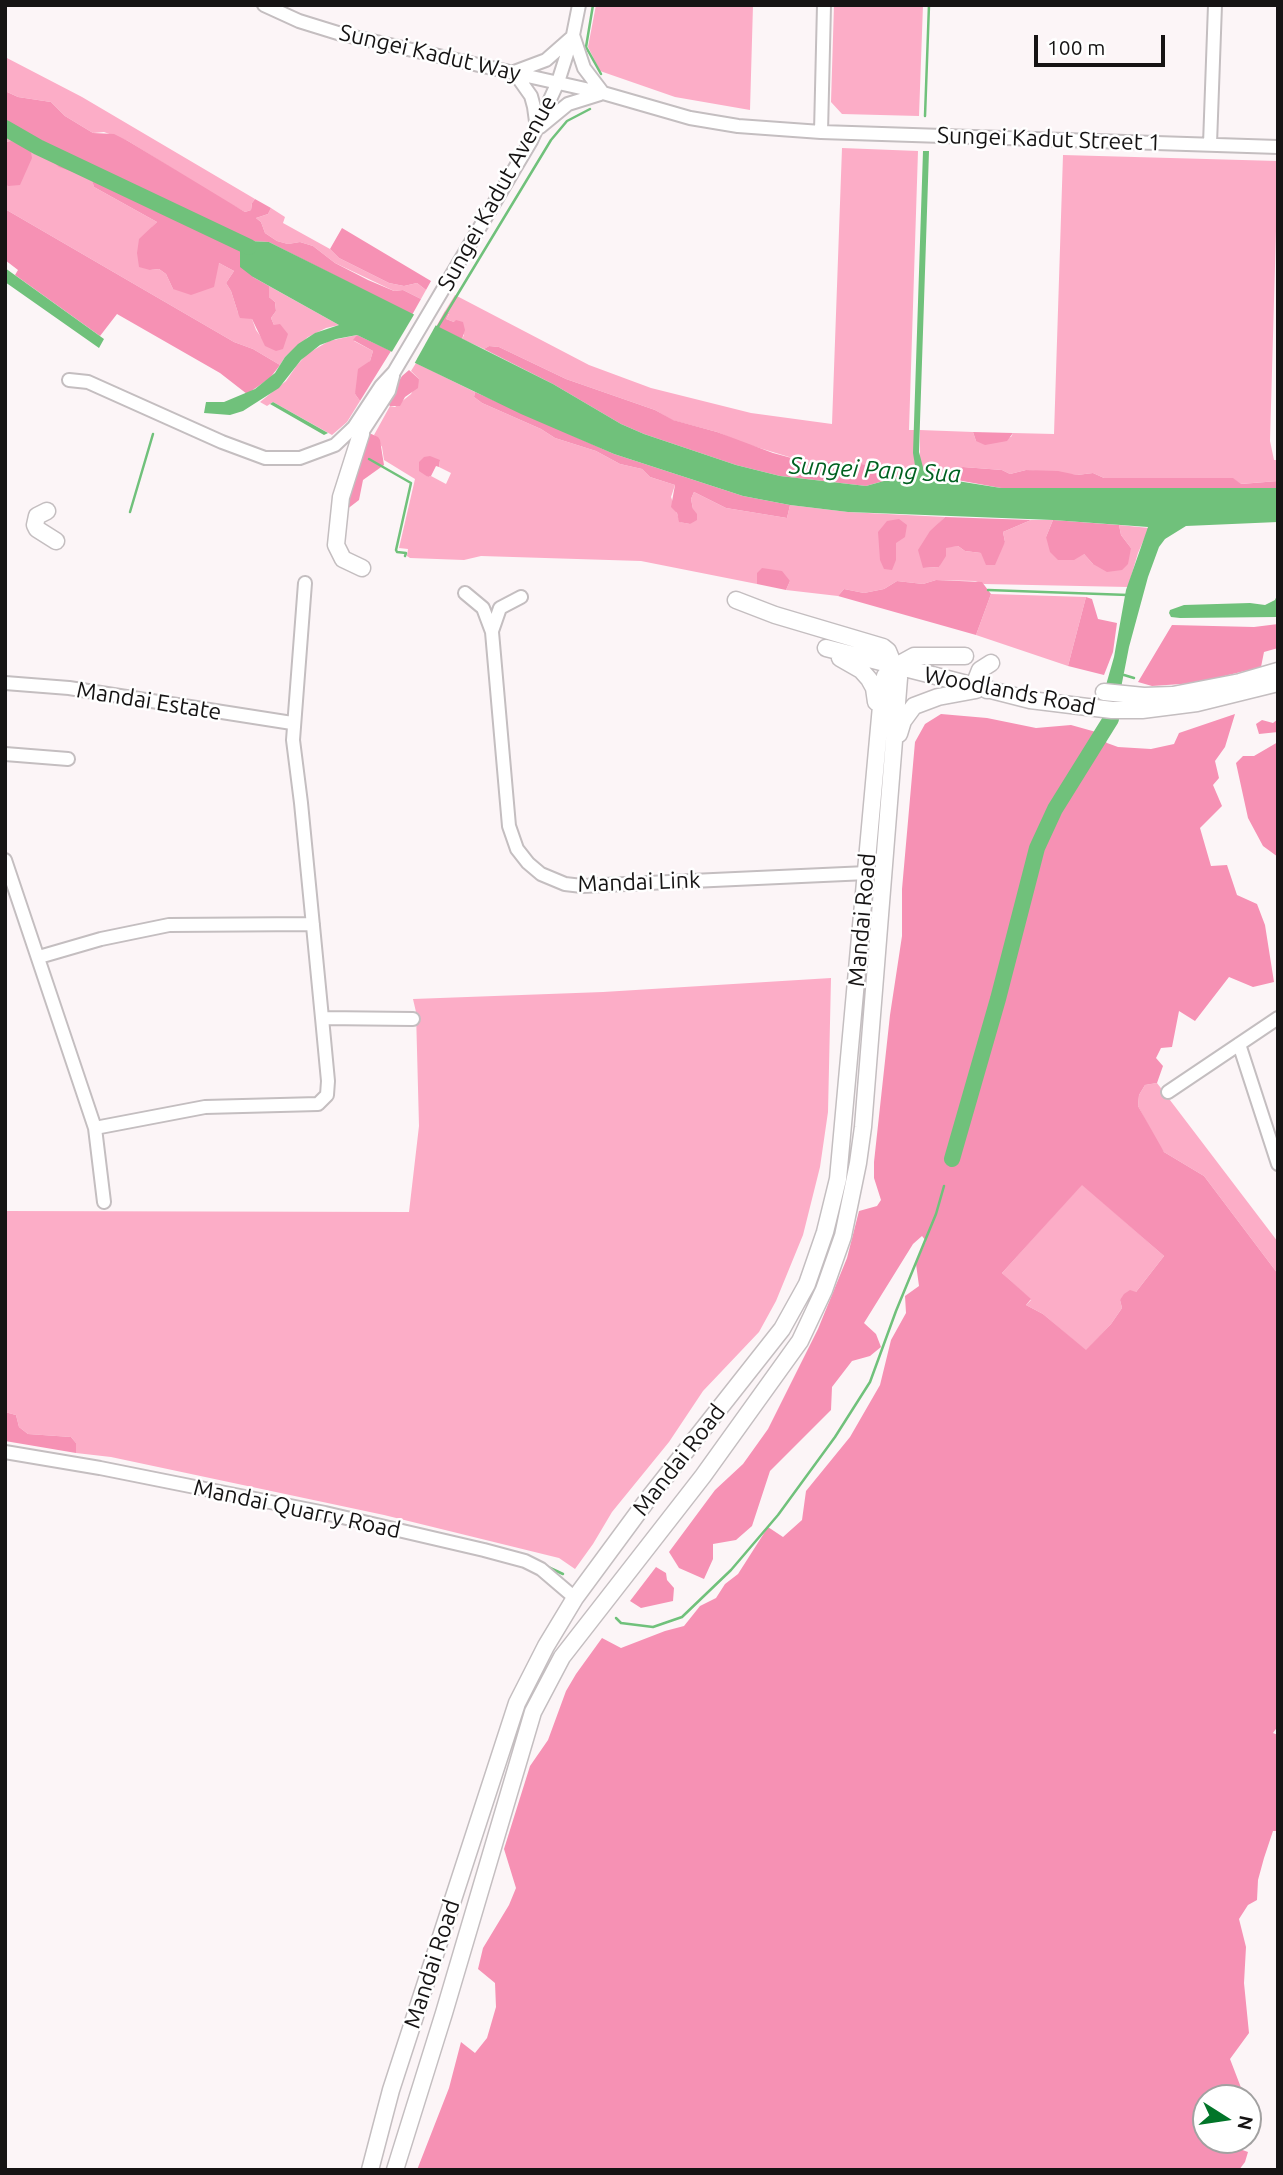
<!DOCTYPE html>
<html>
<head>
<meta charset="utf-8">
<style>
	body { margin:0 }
	#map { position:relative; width:1283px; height:2175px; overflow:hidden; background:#fcf5f7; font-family:Ubuntu,sans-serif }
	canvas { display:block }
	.frame { position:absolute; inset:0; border:7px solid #161414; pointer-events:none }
	.north { position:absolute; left:1192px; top:2084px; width:70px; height:70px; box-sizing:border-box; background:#fff; border:2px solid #a2a1a1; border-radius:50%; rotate:102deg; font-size:19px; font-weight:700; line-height:28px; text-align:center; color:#161414 }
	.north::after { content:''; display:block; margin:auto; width:24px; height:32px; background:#027529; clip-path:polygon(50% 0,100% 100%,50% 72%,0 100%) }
	.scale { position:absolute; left:1034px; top:35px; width:131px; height:32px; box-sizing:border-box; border:4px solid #161414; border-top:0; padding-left:9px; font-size:21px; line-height:24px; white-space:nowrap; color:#161414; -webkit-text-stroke:5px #fff; paint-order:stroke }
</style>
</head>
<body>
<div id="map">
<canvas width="1283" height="2175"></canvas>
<div class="frame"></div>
<div class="north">N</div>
<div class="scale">100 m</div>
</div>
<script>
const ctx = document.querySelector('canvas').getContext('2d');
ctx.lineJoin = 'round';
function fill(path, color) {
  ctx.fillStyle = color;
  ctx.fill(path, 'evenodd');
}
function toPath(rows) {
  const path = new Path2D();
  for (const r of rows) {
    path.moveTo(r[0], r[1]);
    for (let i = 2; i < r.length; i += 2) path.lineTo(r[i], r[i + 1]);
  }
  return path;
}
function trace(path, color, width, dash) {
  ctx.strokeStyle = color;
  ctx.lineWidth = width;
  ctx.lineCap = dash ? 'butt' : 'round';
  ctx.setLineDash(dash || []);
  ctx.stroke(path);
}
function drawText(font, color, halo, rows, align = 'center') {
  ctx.font = font + ' Ubuntu,sans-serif';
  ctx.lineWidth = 5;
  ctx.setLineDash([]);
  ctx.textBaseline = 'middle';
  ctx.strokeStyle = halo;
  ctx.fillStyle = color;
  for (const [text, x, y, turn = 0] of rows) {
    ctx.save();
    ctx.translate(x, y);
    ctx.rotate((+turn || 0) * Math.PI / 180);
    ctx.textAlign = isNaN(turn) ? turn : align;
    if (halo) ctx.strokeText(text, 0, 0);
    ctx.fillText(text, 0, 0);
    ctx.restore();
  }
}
fill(toPath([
	[596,5,753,5,750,110,675,97,600,71,588,47],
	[834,5,923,5,919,116,842,114,831,102],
	[5,57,82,97,255,199,252,203,251,210,245,212,218,197,128,141,104,132,93,133,65,116,51,102,18,97,5,91],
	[5,125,27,132,38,141,43,153,76,173,84,172,91,176,94,187,157,222,152,227,150,270,159,269,166,274,173,289,219,263,234,271,226,283,231,291,238,313,252,319,256,330,264,341,274,325,271,318,276,311,275,302,269,297,269,286,339,325,326,328,308,337,285,357,280,365,253,349,234,342,5,209,5,185,8,186,11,141,5,142],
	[842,148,918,151,909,430,914,430,914,458,917,472,908,474,904,467,799,460,743,443,717,432,672,420,655,410,566,379,499,347,489,346,484,349,462,339,464,335,454,322,446,319,449,314,445,311,455,295,589,365,651,388,751,413,832,424],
	[1063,155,1278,161,1270,441,1274,460,1278,460,1278,481,1240,484,1232,478,1104,478,1093,473,1077,475,1026,470,1010,474,1002,470,963,467,952,469,947,472,946,478,924,471,920,462,920,430,973,432,976,441,1011,437,1013,433,1054,434],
	[271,208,285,217,283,223,330,249,339,258,389,283,404,286,417,283,426,290,421,299,403,290,394,291,335,263,313,246,300,242,288,244,277,241,265,233,261,222,256,218,268,214],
	[357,335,354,341,373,351,370,361,355,394,360,401,347,422,332,435,273,402,267,406,260,402,286,381,297,365,307,354,329,341],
	[416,363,475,392,474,397,482,403,541,429,555,438,596,451,620,464,642,469,650,477,675,485,671,497,680,522,690,524,693,509,691,499,694,492,726,508,787,518,790,505,848,512,945,517,939,523,923,568,939,567,946,547,958,546,965,551,981,553,999,551,1005,542,1003,532,1031,520,1053,520,1046,537,1084,554,1093,564,1131,548,1121,535,1119,525,1149,528,1138,553,1128,587,984,584,975,581,936,580,923,584,897,581,884,589,864,593,844,589,838,596,786,590,790,581,757,573,757,584,641,561,481,556,464,560,410,558,407,556,408,549,399,548,415,479,384,460,382,447,374,435,390,406,395,407,411,394,419,379,411,371],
	[440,460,439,467,451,473,446,484,431,476,427,477],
	[991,594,1086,597,1068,666,976,635],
	[831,978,828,1112,820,1167,803,1235,776,1301,759,1332,703,1391,669,1442,612,1512,593,1544,575,1569,559,1558,384,1515,111,1457,76,1453,76,1443,71,1437,28,1434,19,1427,16,1415,5,1412,5,1211,409,1212,419,1126,416,1012,413,999,603,992],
	[1157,1083,1278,1242,1278,1274,1204,1176,1164,1152,1159,1146,1138,1106,1139,1095,1145,1085],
	[1082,1184,1164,1256,1136,1292,1120,1300,1122,1308,1111,1324,1086,1351,1043,1314,1026,1305,1031,1300,1002,1273]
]), '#fcadc7');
fill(toPath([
	[5,91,18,97,51,102,65,116,93,133,114,134,128,141,245,212,251,210,252,203,255,199,271,208,268,214,256,218,261,222,265,233,277,241,288,244,300,242,313,246,335,263,368,280,394,291,403,290,421,299,412,315,269,242,249,241,233,235,240,247,253,277,269,286,269,297,275,302,276,311,271,318,274,325,280,324,288,334,283,349,276,351,265,346,252,319,240,318,238,313,231,291,226,283,234,271,219,263,214,287,191,295,173,289,166,274,159,269,150,270,139,267,137,253,139,239,157,222,94,187,91,177,84,172,76,173,59,167,43,153,38,141,27,132,5,125],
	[11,141,23,146,31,152,32,158,20,185,8,186,5,185,5,142],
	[5,209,234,342,253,349,280,365,270,378,247,394,220,373,117,314,100,336,15,275,18,270,5,260],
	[342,228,431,281,426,290,417,283,404,286,389,283,339,258,330,249],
	[445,311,449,313,446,319,454,322,456,320,463,322,465,330,462,339,436,327],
	[357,335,391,351,360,401,355,394,358,369,370,361,373,351,353,340],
	[489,346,499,347,566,379,655,410,673,420,717,432,773,453,799,460,905,467,908,474,866,486,780,476,736,465,644,434,621,424,553,384,484,349],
	[409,370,419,379,418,388,405,397,400,406,390,406,386,402,402,376],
	[475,392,614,454,743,496,790,505,787,518,726,508,694,492,691,499,693,509,697,514,697,520,690,524,679,522,677,513,671,507,675,485,650,477,642,469,620,464,596,451,555,438,541,429,482,403,474,397],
	[367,432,378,437,380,440,384,465,363,480,359,500,346,510,349,480],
	[973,432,1013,433,1007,441,985,445,976,441],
	[430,456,440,460,439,467,436,466,431,476,428,477,419,471,419,462,424,457],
	[963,467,1002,470,1010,474,1026,470,1058,471,1077,475,1093,473,1104,478,1233,478,1241,484,1278,481,1278,488,1001,488,946,478,947,472,952,469],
	[945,517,1031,520,1003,532,1005,542,995,565,986,565,981,553,965,551,958,546,946,548,946,556,939,567,923,568,918,550,930,531],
	[899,519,907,525,905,537,896,543,896,560,892,570,884,569,880,560,878,532,887,521],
	[1053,520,1119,525,1121,535,1131,548,1128,564,1122,570,1107,572,1093,564,1084,554,1074,560,1058,560,1050,552,1046,537],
	[762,568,782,571,790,581,786,590,757,584,757,573],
	[936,580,982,582,991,594,976,635,838,596,844,589,864,593,884,589,897,581,923,584],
	[1086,597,1092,599,1098,619,1117,623,1113,652,1104,675,1068,666],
	[1278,624,1278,648,1264,652,1261,667,1196,683,1152,686,1138,682,1172,625,1254,627],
	[941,714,987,718,1036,728,1071,725,1096,732,1107,743,1118,747,1151,749,1174,744,1179,733,1235,714,1225,747,1215,761,1219,778,1213,785,1222,806,1200,828,1211,866,1227,865,1237,895,1257,904,1265,925,1274,982,1253,987,1229,977,1195,1021,1179,1011,1172,1047,1161,1048,1156,1058,1163,1066,1157,1083,1145,1085,1139,1095,1138,1106,1164,1152,1204,1176,1278,1274,1278,1726,1273,1733,1278,1735,1278,1831,1273,1831,1264,1858,1258,1880,1257,1900,1248,1905,1239,1919,1246,1947,1244,1983,1249,2033,1230,2059,1245,2098,1206,2098,1206,2140,1238,2140,1237,2148,1248,2152,1245,2162,1239,2170,417,2170,449,2088,461,2042,475,2053,487,2038,496,2007,495,1983,478,1969,483,1948,509,1905,516,1888,504,1849,530,1766,548,1740,566,1691,576,1674,602,1638,621,1648,665,1631,684,1626,700,1606,716,1598,725,1584,738,1574,768,1527,783,1537,802,1520,806,1491,850,1437,880,1385,891,1340,906,1313,905,1296,919,1286,916,1264,926,1241,922,1236,913,1244,864,1323,876,1334,881,1347,870,1356,852,1361,832,1387,831,1410,770,1471,752,1526,736,1540,713,1544,713,1559,704,1579,679,1568,669,1552,715,1490,743,1464,768,1429,818,1329,847,1258,859,1211,877,1206,881,1200,874,1178,874,1162,890,1015,902,936,902,889,915,742,925,724],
	[1082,1185,1164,1256,1136,1292,1130,1290,1124,1294,1120,1300,1122,1308,1111,1324,1086,1350,1043,1314,1026,1305,1031,1299,1002,1273],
	[1278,719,1278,732,1259,734,1256,724,1262,720,1273,723],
	[1278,742,1278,857,1263,846,1248,818,1236,763,1243,756,1254,756],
	[5,1412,16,1415,19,1427,28,1434,71,1437,76,1443,76,1453,5,1441],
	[656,1567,666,1573,667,1580,674,1588,673,1601,641,1608,630,1601]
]), '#f691b4');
fill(toPath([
	[923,151,929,151,919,452,924,471,951,480,1001,488,1278,488,1278,522,1186,526,1165,539,1159,547,1148,577,1129,647,1121,688,1106,685,1114,657,1126,590,1148,527,1053,520,848,512,790,505,743,496,614,454,521,414,357,335,336,339,320,345,301,360,279,388,243,411,230,415,204,413,206,402,224,402,255,389,275,373,285,357,298,344,315,333,339,325,253,277,240,267,240,247,230,240,233,235,249,241,269,242,553,384,621,424,644,434,736,465,780,476,866,486,916,472,913,453],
	[5,268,104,339,99,348,5,282],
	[273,402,328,433,324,435,270,404],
	[1278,593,1277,617,1180,618,1171,617,1169,613,1170,610,1184,605,1250,603,1265,605,1275,600]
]), '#70c17b');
fill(toPath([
	[415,313,437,323,413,366,390,355]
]), '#fcf5f7');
trace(toPath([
	[593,5,586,47,601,74],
	[925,116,929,5],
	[436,330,551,140,567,121,590,109],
	[369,459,411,483,396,550,397,552,406,553,405,556],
	[130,512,153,434],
	[988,590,1128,595],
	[1124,675,1134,678],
	[548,1567,563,1574],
	[616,1618,621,1623,653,1627,682,1617,731,1570,778,1515,835,1437,870,1382,896,1311,936,1214,944,1186]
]), '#70c17b', 2.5);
trace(toPath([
	[5,128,38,147,249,247],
	[952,1159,998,999,1037,848,1055,809,1111,719]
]), '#70c17b', 16);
const minor = toPath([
	[264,5,299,21,341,34,603,93,690,118,738,126,821,132,1278,147],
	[573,35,584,68,603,93],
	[514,72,546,60,571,38],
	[514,72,531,96,534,107,537,129],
	[540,127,568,104,600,94],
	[821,132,824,5],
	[1210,144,1215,5],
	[69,380,88,382,222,442,265,458,300,458,335,445,354,427,381,386,394,372,531,141,558,82,573,35,579,5],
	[361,434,389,391,393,376],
	[465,593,483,608,492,632,509,826,517,849,528,863,541,874,565,884,582,886,867,873],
	[492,631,500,608,521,597],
	[5,683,69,688,292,723],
	[5,754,68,759],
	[5,860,95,1128,104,1202],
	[39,957,101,939,169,925,313,924],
	[322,1018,413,1019],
	[1239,1044,1278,1164],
	[1168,1092,1278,1018],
	[95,1128,205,1107,318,1104,327,1095,328,1081,322,1018,301,803,293,740,305,583],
	[5,1452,100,1468,325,1513,484,1550,525,1561,541,1569,575,1598]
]);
const major = toPath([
	[361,434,341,497,336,545,343,559,362,568],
	[47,511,37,516,35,525,37,529,56,541],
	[826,648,1030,700,1112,710,1142,710,1197,703,1278,683],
	[840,658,861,670,869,679,874,688,876,702],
	[987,690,980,686,976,680,980,670,991,663],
	[1104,692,1144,696,1173,695,1240,682,1278,671],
	[899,734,903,721,914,706,938,697,976,690],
	[370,2170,391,2090,517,1703,546,1646,575,1598,648,1499,782,1329,807,1284,825,1232,838,1179,883,684,885,676,894,667,914,656,965,656],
	[395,2170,444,2013,533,1712,562,1657,703,1476,800,1341,824,1290,843,1236,858,1163,863,1127,899,678,888,651,883,647,775,615,736,600]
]);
trace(minor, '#c4bec0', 16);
trace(major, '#c4bec0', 19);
trace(minor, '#fff', 12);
trace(major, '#fff', 16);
drawText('23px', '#161414', '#fff', [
	["Sungei Kadut Way",430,53,13],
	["Sungei Kadut Street 1",1049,139,2],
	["Sungei Kadut Avenue",497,193,-61],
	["Woodlands Road",1010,691,11],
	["Mandai Estate",149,701,9],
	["Mandai Link",639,882,-2],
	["Mandai Road",862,920,-85],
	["Mandai Road",679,1460,-52],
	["Mandai Quarry Road",297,1509,12],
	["Mandai Road",432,1964,-72]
]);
drawText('italic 24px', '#006020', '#fff', [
	["Sungei Pang Sua",875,470,3]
]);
</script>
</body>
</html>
